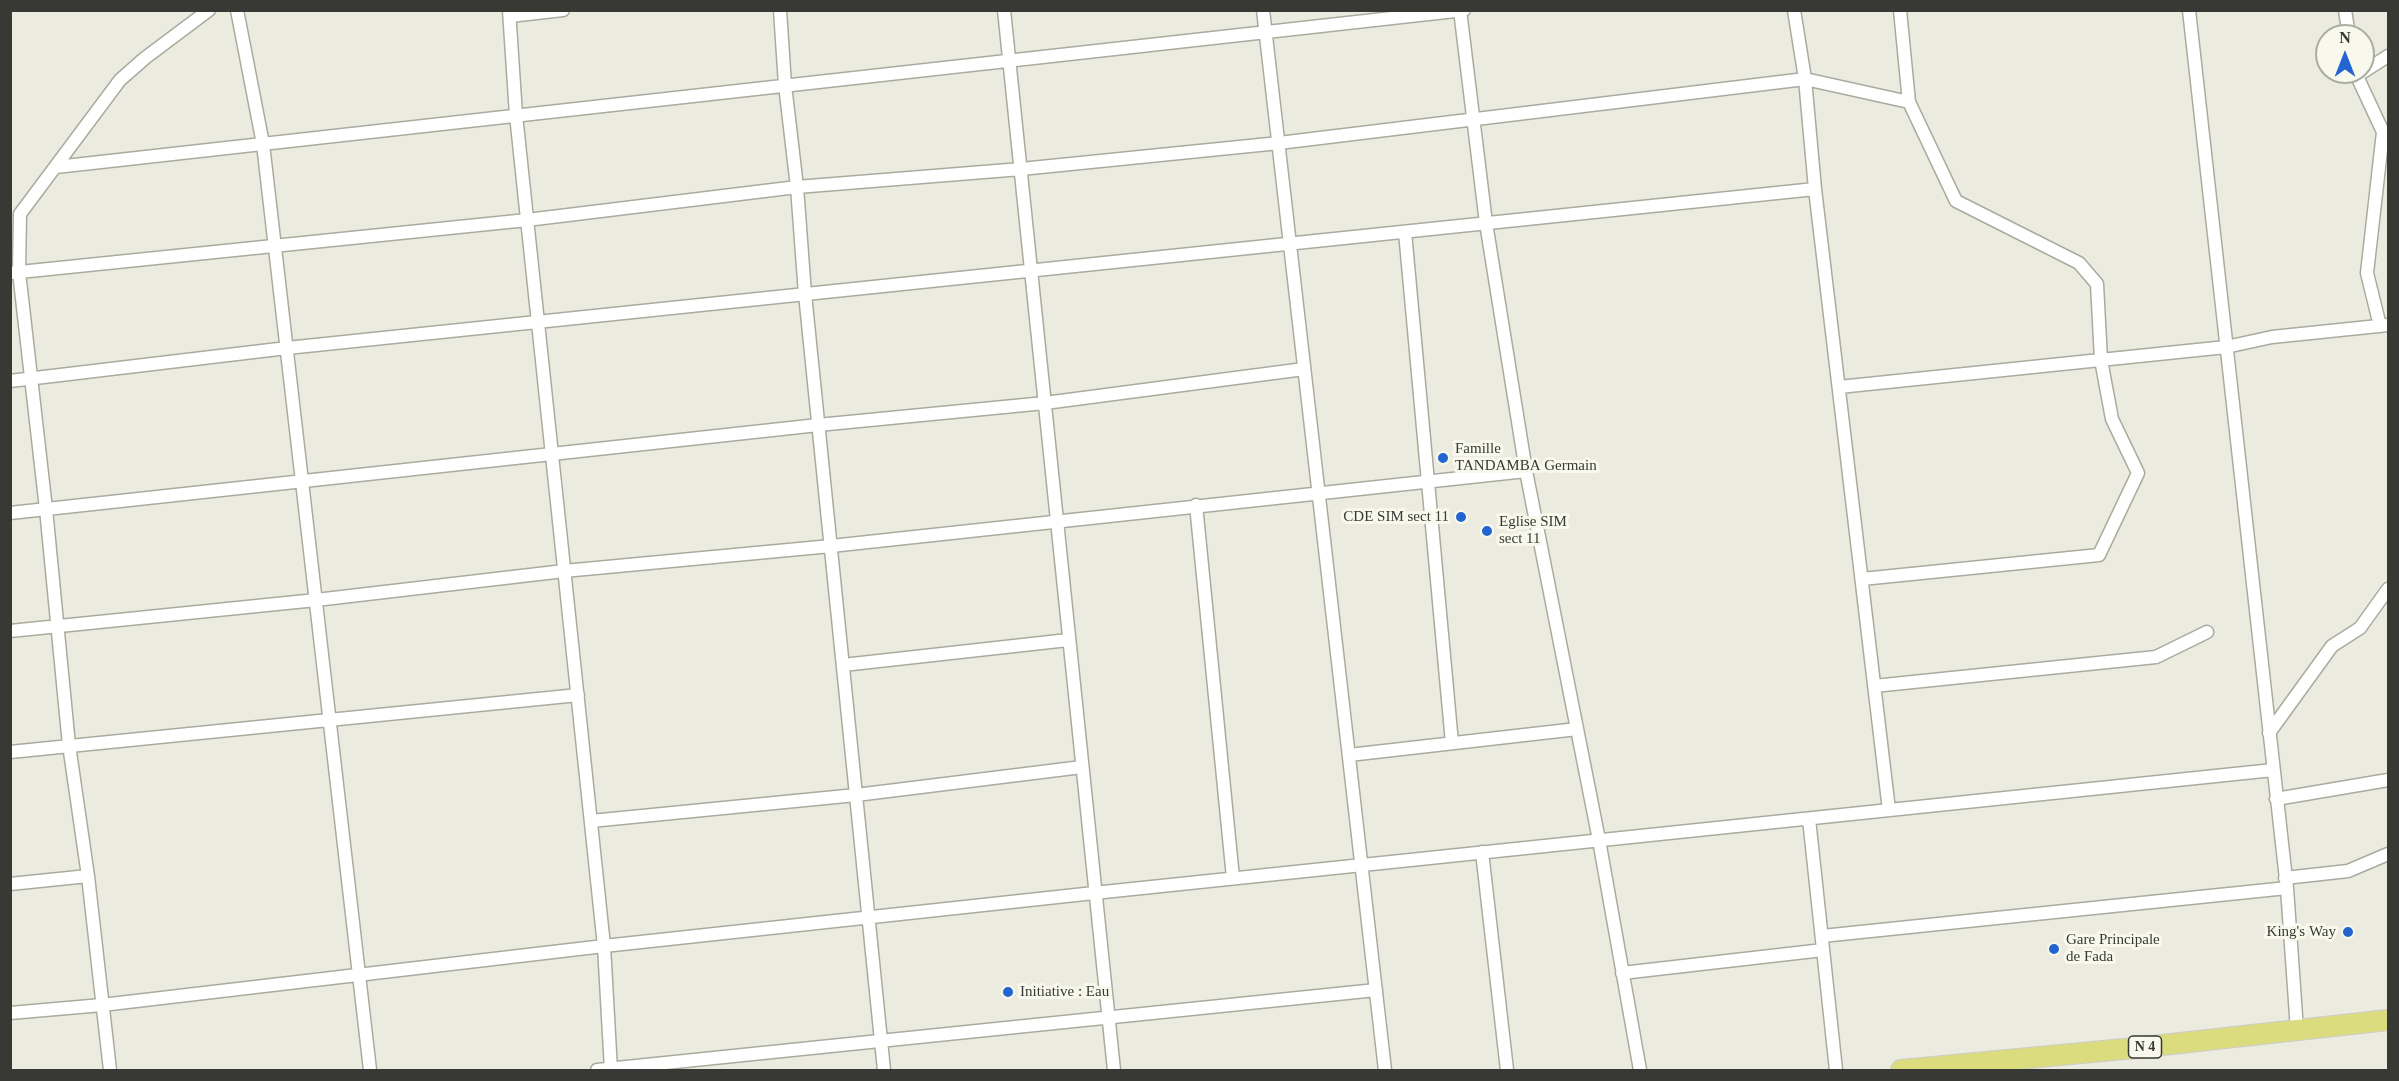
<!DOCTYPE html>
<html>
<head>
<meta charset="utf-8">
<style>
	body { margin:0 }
	#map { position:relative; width:2399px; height:1081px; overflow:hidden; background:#ebecdf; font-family:"Times New Roman",serif }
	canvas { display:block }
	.frame { position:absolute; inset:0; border:12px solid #383934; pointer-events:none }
	.north { position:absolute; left:2315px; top:24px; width:60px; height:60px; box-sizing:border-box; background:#f8f9ec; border:2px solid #abaca2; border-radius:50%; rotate:0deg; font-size:16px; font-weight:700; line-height:24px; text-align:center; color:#383934 }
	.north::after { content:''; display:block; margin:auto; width:21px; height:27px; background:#2264d0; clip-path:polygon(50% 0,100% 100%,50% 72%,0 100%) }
</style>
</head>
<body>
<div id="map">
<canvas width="2399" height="1081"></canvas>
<div class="frame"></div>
<div class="north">N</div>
</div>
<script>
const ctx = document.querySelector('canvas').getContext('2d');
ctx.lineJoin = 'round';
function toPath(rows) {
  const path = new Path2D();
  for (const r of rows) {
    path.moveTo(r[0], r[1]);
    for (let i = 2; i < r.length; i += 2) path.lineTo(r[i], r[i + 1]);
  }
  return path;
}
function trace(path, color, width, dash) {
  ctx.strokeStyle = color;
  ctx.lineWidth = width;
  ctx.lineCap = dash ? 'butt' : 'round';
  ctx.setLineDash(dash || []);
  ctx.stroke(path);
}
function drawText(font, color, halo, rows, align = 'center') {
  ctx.font = font + ' "Times New Roman",serif';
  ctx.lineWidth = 6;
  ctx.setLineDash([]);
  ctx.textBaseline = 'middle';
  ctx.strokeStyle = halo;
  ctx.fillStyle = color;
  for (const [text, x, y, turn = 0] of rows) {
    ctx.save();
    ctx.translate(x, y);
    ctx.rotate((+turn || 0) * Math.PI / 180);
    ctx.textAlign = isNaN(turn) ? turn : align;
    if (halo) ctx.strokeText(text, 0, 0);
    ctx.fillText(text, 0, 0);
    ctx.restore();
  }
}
const minor = toPath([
	[237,10,263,144,370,1070],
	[509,10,516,115,604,946,611,1070],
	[780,10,785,85,797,187,805,294,884,1070],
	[1004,10,1114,1070],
	[1263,10,1385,1070],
	[1460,10,1486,223,1526,471,1599,840,1640,1070],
	[1794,10,1805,79,1815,189,1889,810],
	[1900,10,1909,102],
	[2189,10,2287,888,2297,1030],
	[2345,10,2349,36],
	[510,16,563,10],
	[2355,72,2383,132,2367,273,2380,326],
	[2363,72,2388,56],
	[56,167,1464,10],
	[1405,232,1452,743],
	[10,273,527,220,797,187,1021,169,1279,143,1805,79,1909,102,1956,201,2079,263,2097,284,2101,360,2112,419,2138,473,2099,555,1862,579],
	[10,381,287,348,1815,189],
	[1839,387,2226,347,2272,337,2388,325],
	[1196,505,1233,878],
	[10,513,818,425,1045,403,1304,369],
	[10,631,316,600,564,571,831,546,1526,471],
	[843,665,1068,640],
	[1874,686,2156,657,2207,632],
	[2269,733,2332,646,2360,628,2388,589],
	[10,752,578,695],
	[1349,755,1577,729],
	[2276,799,2388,780],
	[1809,819,1836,1070],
	[591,821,856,795,1082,767],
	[1482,852,1507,1070],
	[2285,878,2348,871,2388,854],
	[10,884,88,876],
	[1822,936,2287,888],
	[1622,973,1823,950],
	[10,1013,102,1005,604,946,1094,893,2273,770],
	[110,1070,88,876,69,745,46,509,19,272,20,214,120,80,145,58,209,10],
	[597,1070,1376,990]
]);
const trunk = toPath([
	[1901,1070,2135,1048,2388,1020]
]);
trace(minor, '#aaab9f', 15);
trace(trunk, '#cbccca', 22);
trace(minor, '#fff', 12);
trace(trunk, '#dbdc7e', 20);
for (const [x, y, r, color] of [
	[1443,458,6,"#2264d0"],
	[1461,517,6,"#2264d0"],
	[1487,531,6,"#2264d0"],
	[2348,932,6,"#2264d0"],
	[2054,949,6,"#2264d0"],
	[1008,992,6,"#2264d0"]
]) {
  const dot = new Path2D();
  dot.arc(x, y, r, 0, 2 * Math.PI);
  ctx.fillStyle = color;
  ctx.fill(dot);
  trace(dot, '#f8f9ec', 2);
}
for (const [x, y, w] of [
	[2145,1047,33]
]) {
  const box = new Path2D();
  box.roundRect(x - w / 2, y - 11, w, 22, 4.5);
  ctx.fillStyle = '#f8f9ec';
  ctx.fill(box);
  trace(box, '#383934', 1.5);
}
drawText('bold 14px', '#383934', null, [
	["N 4",2145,1047]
]);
drawText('15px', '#383934', '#f8f9ec', [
	["Famille",1455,449],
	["TANDAMBA Germain",1455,466],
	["CDE SIM sect 11",1449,517,"right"],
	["Eglise SIM",1499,522],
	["sect 11",1499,539],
	["King's Way",2336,932,"right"],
	["Gare Principale",2066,940],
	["de Fada",2066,957],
	["Initiative : Eau",1020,992]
], 'left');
</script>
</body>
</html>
